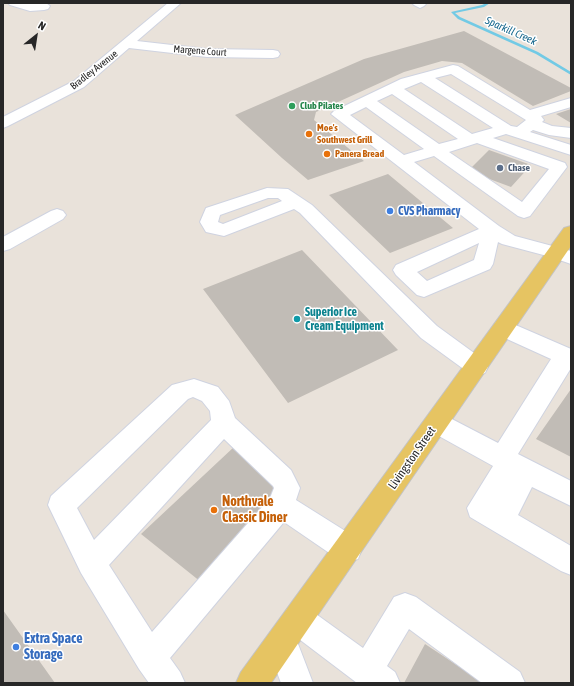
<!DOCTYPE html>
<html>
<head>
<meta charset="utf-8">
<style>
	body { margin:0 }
	#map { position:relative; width:574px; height:686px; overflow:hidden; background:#e9e2da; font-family:"Asap Condensed",sans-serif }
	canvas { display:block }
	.frame { position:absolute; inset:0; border:4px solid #272727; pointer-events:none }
	.north { position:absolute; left:16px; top:16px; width:40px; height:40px; -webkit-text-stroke:3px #fff; paint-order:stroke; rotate:30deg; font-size:11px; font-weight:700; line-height:16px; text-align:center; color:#272727 }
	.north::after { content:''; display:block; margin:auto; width:14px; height:18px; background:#272727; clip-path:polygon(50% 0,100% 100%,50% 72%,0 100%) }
</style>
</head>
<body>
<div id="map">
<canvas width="574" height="686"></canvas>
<div class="frame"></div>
<div class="north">N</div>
</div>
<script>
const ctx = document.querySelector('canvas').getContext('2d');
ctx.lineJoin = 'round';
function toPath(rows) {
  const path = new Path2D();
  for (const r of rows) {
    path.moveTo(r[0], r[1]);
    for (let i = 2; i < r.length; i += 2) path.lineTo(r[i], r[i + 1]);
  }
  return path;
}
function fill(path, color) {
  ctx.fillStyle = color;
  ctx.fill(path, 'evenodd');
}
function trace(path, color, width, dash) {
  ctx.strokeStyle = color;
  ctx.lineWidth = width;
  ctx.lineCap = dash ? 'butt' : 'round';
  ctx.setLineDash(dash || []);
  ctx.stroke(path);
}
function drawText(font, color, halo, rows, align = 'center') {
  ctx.font = font + ' "Asap Condensed",sans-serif';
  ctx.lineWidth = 3;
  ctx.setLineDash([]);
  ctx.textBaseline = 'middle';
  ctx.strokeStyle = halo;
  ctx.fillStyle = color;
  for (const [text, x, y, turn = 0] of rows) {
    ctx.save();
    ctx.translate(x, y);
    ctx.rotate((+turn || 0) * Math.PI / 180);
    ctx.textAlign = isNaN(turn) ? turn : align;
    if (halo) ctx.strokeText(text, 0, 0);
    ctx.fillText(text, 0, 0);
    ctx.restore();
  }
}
fill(toPath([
	[486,3,490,3,484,7,455,13,460,17,538,52,571,72,571,75,536,54,458,19,451,12,482,5,486,3]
]), '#72cae5');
fill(toPath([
	[464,31,571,88,571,91,533,106,462,63,442,61,404,72,316,112,314,120,364,161,308,180,282,158,235,115,364,59],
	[571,109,571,123,556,114],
	[489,150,531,165,511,187,468,171],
	[388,174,453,228,390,253,329,195],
	[302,250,398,350,288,403,203,289],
	[571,389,571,457,536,439],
	[235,446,282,487,201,582,141,534],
	[3,610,55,683,3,683],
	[425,644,484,683,404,683]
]), '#c1bcb6');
const minor = toPath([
	[8,3,46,3,50,6,48,9,44,10,30,11,10,5,8,3],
	[168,3,181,3,137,41,207,49,273,50,278,51,280,54,278,57,273,58,207,57,129,48,84,87,8,126,3,128,3,117,74,81,168,3],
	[412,3,425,3,426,4,424,6,420,8,414,5,412,3],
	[453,65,458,66,530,110,571,98,571,107,541,116,544,120,542,122,552,126,571,128,571,138,549,135,533,130,530,132,571,145,571,155,506,134,493,138,565,163,567,167,530,216,524,218,518,216,434,156,414,162,499,226,515,236,571,251,571,264,551,257,502,244,498,242,493,264,490,269,424,297,417,295,396,275,393,270,396,265,479,229,331,114,334,111,401,79,453,65],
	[451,74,526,120,517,127,511,126,435,78,451,74],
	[421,82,493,128,472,134,404,89,421,82],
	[392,94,458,139,439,144,377,101,392,94],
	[366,107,424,149,404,155,350,115,366,107],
	[477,143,549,169,522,202,449,152,477,143],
	[479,243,474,260,427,281,417,272,479,243],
	[267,188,288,189,312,205,437,326,485,361,488,367,485,373,477,376,469,373,421,338,300,213,294,209,224,236,206,232,200,222,206,208,267,188],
	[268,198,278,198,282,201,223,224,218,222,220,215,268,198],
	[57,209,63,211,66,215,63,219,10,249,3,251,3,237,51,211,57,209],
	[504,320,571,349,571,368,518,454,571,481,571,506,532,487,518,515,571,546,571,575,561,571,470,517,467,508,493,466,428,430,425,423,428,416,437,413,446,416,498,443,551,359,496,334,493,328,496,322,504,320],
	[194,379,218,387,229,401,235,418,291,470,300,488,296,500,358,539,362,549,358,559,348,562,338,559,284,522,170,658,180,672,185,683,149,683,139,669,81,573,48,505,51,496,172,385,194,379],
	[193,397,202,401,210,411,211,420,94,540,77,508,188,399,193,397],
	[224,439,273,486,274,488,270,498,152,632,109,565,224,439],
	[405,593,416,597,520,672,525,683,482,683,409,629,387,666,395,672,400,683,357,683,295,636,313,683,281,683,266,643,271,632,282,627,287,629,283,620,287,609,298,605,309,609,363,648,394,597,405,593]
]);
const major = toPath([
	[571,226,571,246,271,683,236,683,241,672,564,228,571,226]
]);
trace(minor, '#cfd3e0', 2);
trace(major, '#c3c3c3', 2);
fill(minor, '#fff');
fill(major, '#e6c462');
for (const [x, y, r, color] of [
	[292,106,4,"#2e9e5b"],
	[309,134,4,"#e8710a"],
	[327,154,4,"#e8710a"],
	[500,168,4,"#5c6f8a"],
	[390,211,4,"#3f7fe0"],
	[297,319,4,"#0f9aa8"],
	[214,510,4,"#e8710a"],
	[16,647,4,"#3f7fe0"]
]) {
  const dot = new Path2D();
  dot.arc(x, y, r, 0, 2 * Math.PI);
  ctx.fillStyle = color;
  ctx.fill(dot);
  trace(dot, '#fff', 1.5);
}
drawText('10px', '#272727', '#fff', [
	["Margene Court",200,51,4],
	["Bradley Avenue",94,70,-38]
]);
drawText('bold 10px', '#27864d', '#fff', [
	["Club Pilates",300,106]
], 'left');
drawText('bold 10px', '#c56008', '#fff', [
	["Moe's",317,128],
	["Southwest Grill",317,140],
	["Panera Bread",335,154]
], 'left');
drawText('bold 10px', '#4e5e75', '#fff', [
	["Chase",508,168]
], 'left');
drawText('italic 11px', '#16678d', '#fff', [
	["Sparkill Creek",511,31,24]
]);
drawText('bold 12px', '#366cbe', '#fff', [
	["CVS Pharmacy",398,211]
], 'left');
drawText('bold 12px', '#0d838f', '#fff', [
	["Superior Ice",305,312],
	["Cream Equipment",305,326]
], 'left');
drawText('12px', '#272727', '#fff', [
	["Livingston Street",412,458,-55]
]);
drawText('bold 14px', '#c56008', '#fff', [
	["Northvale",222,502],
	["Classic Diner",222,518]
], 'left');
drawText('bold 14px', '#366cbe', '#fff', [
	["Extra Space",24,639],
	["Storage",24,655]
], 'left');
</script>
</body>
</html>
